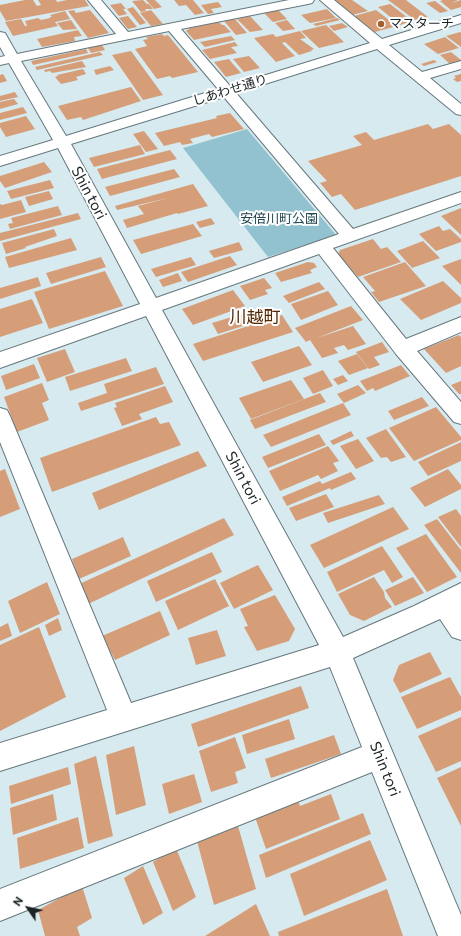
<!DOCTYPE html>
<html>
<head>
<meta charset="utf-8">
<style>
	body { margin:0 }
	#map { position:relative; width:461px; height:936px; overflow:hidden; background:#d6eaf0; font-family:Commissioner,sans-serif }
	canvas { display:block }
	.north { position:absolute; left:8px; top:888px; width:40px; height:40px; -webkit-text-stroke:3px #fff; paint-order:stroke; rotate:304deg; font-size:11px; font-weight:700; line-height:16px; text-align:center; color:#1c2325 }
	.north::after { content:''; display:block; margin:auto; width:14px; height:18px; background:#1c2325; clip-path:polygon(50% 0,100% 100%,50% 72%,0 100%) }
</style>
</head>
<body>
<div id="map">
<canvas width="461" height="936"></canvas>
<div class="north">N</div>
</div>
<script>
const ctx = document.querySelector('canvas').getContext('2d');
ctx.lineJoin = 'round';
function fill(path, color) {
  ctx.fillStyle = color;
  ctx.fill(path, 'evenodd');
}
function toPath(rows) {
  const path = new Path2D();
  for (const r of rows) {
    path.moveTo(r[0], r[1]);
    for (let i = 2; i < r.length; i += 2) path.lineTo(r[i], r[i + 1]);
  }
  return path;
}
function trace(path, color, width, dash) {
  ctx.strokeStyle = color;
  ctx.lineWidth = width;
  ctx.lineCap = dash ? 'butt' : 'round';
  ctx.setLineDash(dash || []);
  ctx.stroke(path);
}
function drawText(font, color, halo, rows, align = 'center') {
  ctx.font = font + ' Commissioner,"Noto Sans JP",sans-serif';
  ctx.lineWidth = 4;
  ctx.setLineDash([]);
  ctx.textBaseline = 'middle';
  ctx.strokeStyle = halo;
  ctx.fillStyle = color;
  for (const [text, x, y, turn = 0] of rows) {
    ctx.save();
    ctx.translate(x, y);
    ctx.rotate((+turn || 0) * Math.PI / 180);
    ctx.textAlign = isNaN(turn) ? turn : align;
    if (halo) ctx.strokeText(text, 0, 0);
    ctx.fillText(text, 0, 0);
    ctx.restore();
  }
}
fill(toPath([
	[247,129,336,235,268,257,183,148]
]), '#92c2cf');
fill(toPath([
	[25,0,33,0,37,6,41,5,38,0,56,0,57,2,67,0,85,0,89,6,6,21,0,11,0,5],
	[143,0,147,4,149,4,153,9,145,9,146,11,141,12,132,1],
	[146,0,155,0,162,7,154,9],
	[174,0,193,0,204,13,195,15,186,5,179,6],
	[334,0,352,0,368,11,352,15],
	[388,0,406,0,428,17,415,20],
	[443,0,458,0,452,3,461,0,461,7,451,10,440,1],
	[435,1,448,11,440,13,426,3],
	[218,2,222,7,211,9,214,13,208,14,201,5],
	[121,3,126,9,123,9,127,14,119,16,110,5],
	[390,4,412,21,400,25,378,7],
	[133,7,146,23,140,25,127,9],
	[327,9,336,18,310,23,301,15],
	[74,10,76,13,90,10,109,33,88,38,68,11],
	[151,10,163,24,151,26,140,13],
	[278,10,287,19,273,22,264,13],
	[376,10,397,26,375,32,354,16],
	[65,11,70,19,55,22,58,26,13,36,5,22,21,19,25,26,27,26,25,21,38,18,41,20,50,18,50,17,52,17,50,15],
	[128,16,137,27,128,29,119,18],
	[250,16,263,30,250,32,237,19],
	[337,18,340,20,316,26,313,24],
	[235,19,247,33,236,35,224,21],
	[71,20,77,29,63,30,57,23],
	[287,20,295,29,283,31,275,23],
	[219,22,222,25,224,25,231,32,194,40,186,31,190,28],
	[342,23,348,27,334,31,329,26],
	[326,25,344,42,319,48,301,31],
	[78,30,82,36,74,37,75,41,42,47,37,39],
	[300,31,306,38,300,39,314,49,311,50,312,51,299,55,285,42,282,43,276,37],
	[460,32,461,33,461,47,446,36],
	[162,34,164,36,168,35,198,72,172,78,170,76,157,79,135,49,147,46,143,40,148,39,146,37],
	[273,34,295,56,276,62,254,38],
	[231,36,235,40,205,47,200,42],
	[445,37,459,48,438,54,424,44],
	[235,42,238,46,231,47,237,53,210,59,202,50],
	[102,45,105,50,91,53,88,48],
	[86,49,88,53,33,65,31,61],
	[131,51,163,95,143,100,112,55],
	[100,52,103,55,37,70,35,67],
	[451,52,461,60,461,61,450,64,440,55],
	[249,56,260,68,244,72,233,59],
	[229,59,233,64,241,73,226,77,214,62],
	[434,60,437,62,424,66,421,64],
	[82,61,86,67,52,73,50,71,45,72,44,70],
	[110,66,114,70,96,75,94,70],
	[83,69,86,74,76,77,78,80,61,84,55,77,58,76,57,75],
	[3,74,7,81,0,83,0,75],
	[461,74,461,81,457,82,453,79,456,78,454,76],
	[131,87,141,101,83,120,81,117,67,120,58,106],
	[15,92,18,97,0,101,0,96],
	[14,99,18,104,0,109,0,102],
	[23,107,27,113,0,120,0,113],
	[230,113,244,129,212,137,209,134,190,139,193,143,182,145,180,142,164,146,155,133,217,118,216,116],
	[26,116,35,129,6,137,0,127,0,123],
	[428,124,433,129,449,124,461,135,461,176,355,210,341,194,332,197,320,183,327,181,308,161,362,145,353,136,366,132,374,140],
	[144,131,158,149,146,152,133,134],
	[140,145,145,154,94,167,89,158],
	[170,150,177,159,102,179,97,169],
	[44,162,52,172,5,188,0,181,0,176],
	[174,169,180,177,110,196,105,187],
	[50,180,54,188,11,199,7,191],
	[193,184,208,206,178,214,177,213,127,228,123,220,144,214,138,206,168,198,117,210,115,206],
	[49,191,53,199,29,206,25,197],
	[21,200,26,212,0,219,0,204,2,205],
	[58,206,62,215,10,229,8,224,13,223,11,218],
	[461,208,461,235,441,216],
	[78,213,81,219,0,241,0,233],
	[211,218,215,224,200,228,196,222],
	[193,224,202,236,141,254,133,240],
	[439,226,443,231,450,229,461,239,461,242,436,251,419,234],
	[54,229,57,236,25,247,26,248,6,254,2,243],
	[71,238,77,250,9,268,5,257],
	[373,239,381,249,387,247,401,262,358,277,338,254,340,250],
	[423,241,440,258,412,268,397,251],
	[239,242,243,250,214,258,209,251],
	[230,256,237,265,188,282,181,272],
	[101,257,106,267,51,284,46,273],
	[191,257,196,265,156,277,151,269],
	[461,259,461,285,442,266],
	[308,262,314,263,317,267,310,270,312,273,281,282,275,273],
	[405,262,426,286,379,302,371,292,375,291,363,277],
	[105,271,123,306,49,329,34,292],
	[178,273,182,281,163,287,159,280],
	[38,277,41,286,0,299,0,288],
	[264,278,272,288,265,290,268,294,250,300,240,286],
	[443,281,461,298,461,303,421,320,400,299],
	[319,282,325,289,289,303,283,296],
	[233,290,245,306,193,325,182,309],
	[328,291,338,305,301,320,291,304],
	[32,299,43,323,0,337,0,309],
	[351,306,363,320,317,338,353,326,366,344,348,350,344,345,334,348,338,353,322,358,310,340,306,342,295,328],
	[262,308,268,318,218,334,212,323],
	[282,315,293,332,203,361,193,344],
	[459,335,461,337,461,366,446,373,424,349],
	[382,342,389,352,374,357,380,365,369,369,356,352],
	[299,346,312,365,263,382,251,362],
	[65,349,75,372,47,382,37,358],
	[357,354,368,368,349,375,338,361],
	[126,358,132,371,70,391,65,377],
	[34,364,40,378,6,390,1,376],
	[401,365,410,376,375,391,373,388,367,391,360,381],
	[156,367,164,384,81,411,78,403,107,393,104,384],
	[323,370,333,386,313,394,303,378],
	[343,375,348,381,338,385,333,379],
	[291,380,304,399,251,419,239,398],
	[461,381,461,394,459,394,451,385],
	[42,383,49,400,42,403,49,420,17,432,4,397],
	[358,385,366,393,344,403,337,394],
	[165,386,173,402,139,414,142,419,122,426,114,408,117,407,115,403],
	[320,393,326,402,255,429,250,420],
	[422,397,429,406,394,420,388,411],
	[343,403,351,415,271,447,263,435],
	[436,407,461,437,461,440,414,461,389,428],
	[156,417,160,424,169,422,181,445,52,492,40,458],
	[386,429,406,457,391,462,387,457,381,458,366,438],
	[351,431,354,436,333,445,330,441],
	[319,434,326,445,268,468,262,457],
	[358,439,374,461,356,469,340,446],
	[461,442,461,461,428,476,418,462],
	[328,446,339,461,333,463,338,471,321,479,318,475,280,491,269,471],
	[198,451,207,466,99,510,92,493],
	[5,469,20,509,0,517,0,471],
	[448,469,461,485,461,489,425,507,410,488],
	[351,472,356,479,331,490,330,488,287,506,282,497,320,481,322,484],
	[326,494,334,507,296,521,289,508],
	[379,495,385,504,328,523,323,513],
	[393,507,409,529,324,568,310,545],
	[456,509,461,516,461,547,438,517],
	[224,518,234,535,86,605,77,585],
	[437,519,461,550,461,573,424,525],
	[426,534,457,577,427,592,396,548],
	[123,537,131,556,79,579,72,559],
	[382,546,403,577,392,583,384,570,337,592,327,572],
	[212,552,222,572,156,602,147,581],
	[258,565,273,590,234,609,220,583],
	[374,577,384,592,385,598,392,607,364,621,350,615,338,594],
	[413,577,424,593,395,606,385,590],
	[215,579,229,606,178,630,165,601],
	[47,582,60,614,20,633,8,601],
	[275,595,295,629,289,641,257,651,244,627,248,626,240,609],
	[160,611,170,635,115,660,102,636],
	[58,618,62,630,49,636,45,625],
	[8,623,12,636,0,641,0,627],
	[39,627,66,697,0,731,0,645],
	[217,630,226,656,196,665,188,638],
	[430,652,442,674,400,693,393,680,399,665],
	[450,677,461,697,461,710,417,729,401,697],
	[301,686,309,708,198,747,191,724],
	[461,717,461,761,436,772,418,736],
	[289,719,295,739,247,754,242,735],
	[334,735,341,754,271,778,265,759],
	[235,737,246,768,235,772,238,783,211,792,199,751],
	[134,746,146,805,116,815,106,755],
	[96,756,113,836,88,844,74,764],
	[68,767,71,784,11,804,9,786],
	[461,767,461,826,437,778],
	[194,774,202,802,169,814,162,784],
	[53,794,57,820,13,835,10,808],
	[331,794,340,819,266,849,255,817,298,800,300,806],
	[363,813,371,834,266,878,259,855],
	[78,817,84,848,20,869,17,838],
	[238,826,256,889,214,905,197,841],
	[370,840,387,880,304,916,290,874],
	[176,848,196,897,173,911,153,862],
	[143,866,163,913,143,925,124,878],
	[82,886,92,918,77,927,80,936,45,936,38,910],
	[387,889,403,936,279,936,278,932],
	[256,904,270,936,205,936]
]), '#d69e78');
const minor = toPath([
	[88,0,101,0,128,32,289,0,314,0,312,3,308,4,181,29,230,86,370,43,320,0,334,0,382,39,461,15,461,23,389,45,422,72,461,61,461,69,430,78,461,104,461,115,456,114,377,49,236,93,353,229,461,192,461,203,333,248,406,339,461,317,461,332,417,351,461,402,461,424,454,422,396,354,319,254,162,310,343,637,414,606,461,583,461,640,452,637,440,619,353,658,461,915,461,936,438,936,372,772,0,921,0,889,362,747,330,667,0,771,0,743,107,710,0,442,0,408,7,410,10,416,131,703,319,645,146,316,0,368,0,352,140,304,58,148,0,166,0,156,53,140,9,63,0,65,0,57,5,56,0,47,0,32,5,33,17,54,116,34,88,0],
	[169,31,218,89,66,136,21,61,169,31],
	[224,97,339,234,156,298,71,144,224,97]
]);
trace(minor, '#66787d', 2);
fill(minor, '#fff');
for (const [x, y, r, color] of [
	[381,24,4,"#a3602f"]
]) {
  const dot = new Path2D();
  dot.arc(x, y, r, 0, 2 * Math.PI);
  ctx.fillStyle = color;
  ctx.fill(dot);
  trace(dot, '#fff', 1.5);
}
drawText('13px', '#1c2325', '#fff', [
	["マスターチ",389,24]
], 'left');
drawText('13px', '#1c2325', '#fff', [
	["しあわせ通り",230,90,-17]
]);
drawText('13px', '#214751', '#fff', [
	["安倍川町公園",279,219]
]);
drawText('15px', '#1c2325', '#fff', [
	["Shin tori",89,193,62],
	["Shin tori",243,478,62],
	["Shin tori",385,769,68]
]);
drawText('17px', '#542802', '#fff', [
	["川越町",255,317]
]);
</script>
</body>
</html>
